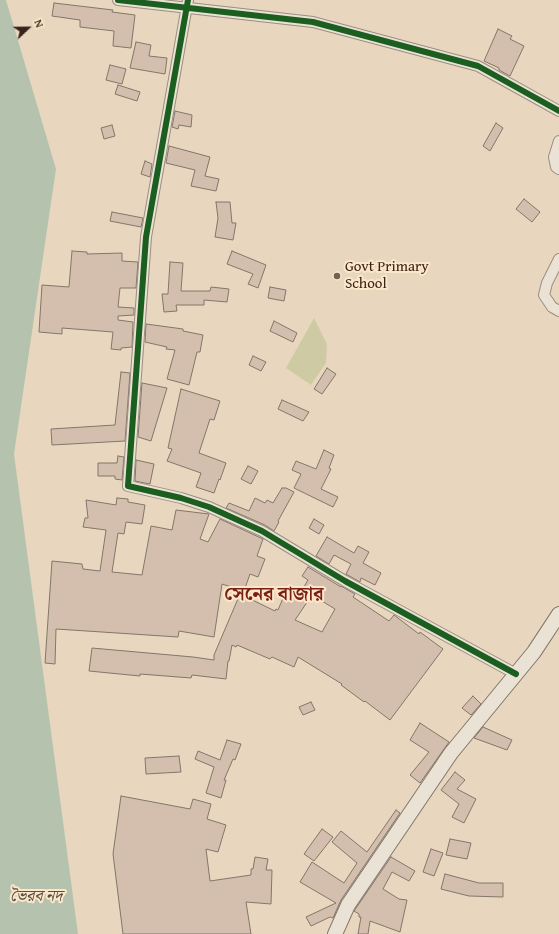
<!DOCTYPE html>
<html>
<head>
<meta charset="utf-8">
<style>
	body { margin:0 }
	#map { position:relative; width:559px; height:934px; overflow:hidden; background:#e8d7be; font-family:"Gentium Book Plus",serif }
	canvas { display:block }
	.north { position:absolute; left:8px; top:8px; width:40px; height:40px; -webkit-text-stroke:3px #fce7ca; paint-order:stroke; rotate:68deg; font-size:11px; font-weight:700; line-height:16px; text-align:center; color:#392219 }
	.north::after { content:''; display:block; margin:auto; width:14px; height:18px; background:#392219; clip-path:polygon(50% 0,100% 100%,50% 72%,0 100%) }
</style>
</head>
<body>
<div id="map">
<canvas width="559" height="934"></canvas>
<div class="north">N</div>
</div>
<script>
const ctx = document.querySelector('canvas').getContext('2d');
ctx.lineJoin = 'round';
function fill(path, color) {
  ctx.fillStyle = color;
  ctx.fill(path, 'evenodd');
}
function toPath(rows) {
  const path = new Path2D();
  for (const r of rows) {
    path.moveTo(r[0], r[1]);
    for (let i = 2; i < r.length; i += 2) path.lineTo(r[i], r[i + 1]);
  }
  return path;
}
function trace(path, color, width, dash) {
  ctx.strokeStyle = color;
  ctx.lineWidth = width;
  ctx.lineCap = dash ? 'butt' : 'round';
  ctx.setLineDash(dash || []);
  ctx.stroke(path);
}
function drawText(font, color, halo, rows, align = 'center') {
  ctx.font = font + ' "Gentium Book Plus","Noto Serif Bengali",serif';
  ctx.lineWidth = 4;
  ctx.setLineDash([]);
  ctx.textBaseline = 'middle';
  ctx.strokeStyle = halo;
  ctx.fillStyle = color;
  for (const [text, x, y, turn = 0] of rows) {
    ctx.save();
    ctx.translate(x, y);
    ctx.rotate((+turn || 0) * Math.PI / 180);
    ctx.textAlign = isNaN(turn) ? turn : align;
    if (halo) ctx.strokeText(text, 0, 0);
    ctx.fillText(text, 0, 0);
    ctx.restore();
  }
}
fill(toPath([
	[314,318,327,344,326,363,311,385,286,368]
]), '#cecba4');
fill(toPath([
	[0,0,6,0,56,169,14,454,78,934,0,934]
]), '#b5c3ae');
const building = toPath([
	[54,3,113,10,112,12,135,15,131,48,113,46,114,31,80,27,80,20,52,16,54,3],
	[498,29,512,36,510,39,524,46,510,76,499,70,499,68,484,61,498,29],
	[136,42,151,45,149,56,167,58,165,74,130,68,136,42],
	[110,65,126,69,122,84,106,80,110,65],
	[118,85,140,92,137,101,115,94,118,85],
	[175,111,192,115,191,127,179,125,178,129,172,127,175,111],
	[496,123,503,128,490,151,483,146,496,123],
	[112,125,115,136,104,139,101,128,112,125],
	[169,146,210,157,205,176,219,179,216,191,191,186,195,170,166,163,169,146],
	[145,161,152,164,150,177,141,174,145,161],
	[524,199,540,212,532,222,516,209,524,199],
	[216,202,230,202,232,223,236,223,233,240,215,237,218,218,216,202],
	[112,212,143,218,141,227,110,221,112,212],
	[72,251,87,252,87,254,122,253,122,261,138,262,136,288,120,288,118,307,134,308,134,315,118,316,118,320,133,322,132,347,121,348,121,350,111,349,113,332,62,328,62,334,39,332,42,285,69,287,72,251],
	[232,251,266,265,258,288,248,284,253,274,227,264,232,251],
	[170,262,183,263,181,291,210,291,211,287,229,289,227,302,204,300,204,305,176,305,177,311,164,312,162,294,168,294,170,262],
	[270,287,286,290,284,301,268,298,270,287],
	[274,321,297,333,293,342,270,331,274,321],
	[146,324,183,329,183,331,203,335,200,352,197,352,189,385,167,379,175,350,166,349,167,347,145,342,146,324],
	[253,356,266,362,261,371,249,365,253,356],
	[327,368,336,374,322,394,314,389,327,368],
	[121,372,130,373,125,441,52,445,51,429,115,425,121,372],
	[142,383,167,388,151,441,138,437,142,383],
	[181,389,220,401,214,420,210,419,199,453,226,463,220,480,219,479,214,493,196,487,201,473,167,461,172,449,168,448,181,389],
	[282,400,309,412,303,421,278,409,282,400],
	[324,450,334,455,329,468,331,469,321,489,338,497,333,507,294,488,301,474,292,470,296,461,316,469,324,450],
	[118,456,124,457,122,480,115,479,115,476,98,476,98,463,117,463,118,456],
	[136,460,154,464,150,484,135,481,136,460],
	[248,466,258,471,251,484,241,479,248,466],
	[282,488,286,488,294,492,278,521,279,522,274,531,265,525,226,508,229,503,249,511,255,498,265,503,267,500,273,503,282,488],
	[117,498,128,499,128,502,145,505,142,524,126,522,124,534,118,533,112,572,142,575,151,526,172,530,176,510,209,514,200,539,208,542,220,519,263,539,257,556,265,559,258,577,250,574,244,591,222,584,214,637,179,631,178,637,56,629,55,664,45,663,52,561,82,564,83,569,100,571,106,530,83,527,85,518,88,518,86,500,116,505,117,498],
	[314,519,324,525,319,534,309,528,314,519],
	[327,537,354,553,358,546,369,552,363,563,381,573,375,585,361,578,360,582,346,574,351,564,334,555,329,564,316,556,327,537],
	[308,567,341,587,341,586,355,594,353,597,389,621,394,615,419,634,420,632,443,649,390,720,365,701,364,702,341,685,342,684,298,657,294,667,272,657,270,659,237,645,236,647,232,645,229,661,228,661,226,679,192,675,191,678,140,674,140,676,89,671,92,648,193,657,214,660,214,655,240,594,275,611,276,609,278,610,286,591,298,597,308,580,302,576,308,567],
	[312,595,335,609,322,632,295,620,312,595],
	[473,696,481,704,471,715,462,708,473,696],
	[311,702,315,710,303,715,299,707,311,702],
	[420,723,449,742,420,783,410,775,429,752,410,740,420,723],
	[483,727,512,740,507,750,474,738,483,727],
	[227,740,241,744,235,760,233,759,224,780,226,780,221,798,206,793,214,767,195,759,198,751,220,760,227,740],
	[179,756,181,772,146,774,145,758,179,756],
	[455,772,465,780,457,789,476,799,464,823,452,817,459,804,441,790,455,772],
	[121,796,190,809,193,799,211,804,207,819,226,825,218,852,206,849,210,881,251,875,251,869,253,869,255,857,268,859,266,870,272,870,271,904,246,902,251,934,123,934,113,854,121,796],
	[396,810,400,813,341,900,333,918,330,917,311,926,306,917,336,903,300,882,312,862,344,883,357,863,332,842,341,831,367,852,396,810],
	[322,829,333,837,314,861,304,854,322,829],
	[450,839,471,843,467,859,446,855,450,839],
	[431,849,443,853,434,876,423,872,431,849],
	[391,857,415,871,409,881,392,872,383,889,399,899,407,900,400,932,370,921,368,934,358,934,361,917,359,917,359,914,354,911,391,857],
	[445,874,479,883,503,883,503,897,469,896,441,889,445,874]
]);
fill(building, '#d4bfae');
trace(building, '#827669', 1);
const minor = toPath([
	[118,0,313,22,478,66,559,111],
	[188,0,146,237,128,486,181,498,209,507,262,531,345,581,516,674],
	[559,141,554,157,556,167,559,169],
	[559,259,547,283,544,295,552,307,559,311]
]);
const secondary = toPath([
	[335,934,348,905,451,753,534,652,559,614]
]);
trace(minor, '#9a8e7f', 12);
trace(secondary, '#827669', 16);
trace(minor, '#ebe2d6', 10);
trace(secondary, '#ebe2d6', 14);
trace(toPath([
	[118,0,313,22,478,66,559,111],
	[188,0,146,237,128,486,181,498,209,507,262,531,345,581,516,674]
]), '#1b5e20', 6);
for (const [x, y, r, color] of [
	[337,276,4,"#766153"]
]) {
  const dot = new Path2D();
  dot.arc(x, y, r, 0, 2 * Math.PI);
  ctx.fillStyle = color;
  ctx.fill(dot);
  trace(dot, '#fce7ca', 1.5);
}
drawText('15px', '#392219', '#fce7ca', [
	["Govt Primary",345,267],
	["School",345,284]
], 'left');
drawText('italic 16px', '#585044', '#fce7ca', [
	["ভৈরব নদ",36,897]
]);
drawText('bold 19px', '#7a1f14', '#fce7ca', [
	["সেনের বাজার",274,595]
]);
</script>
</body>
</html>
